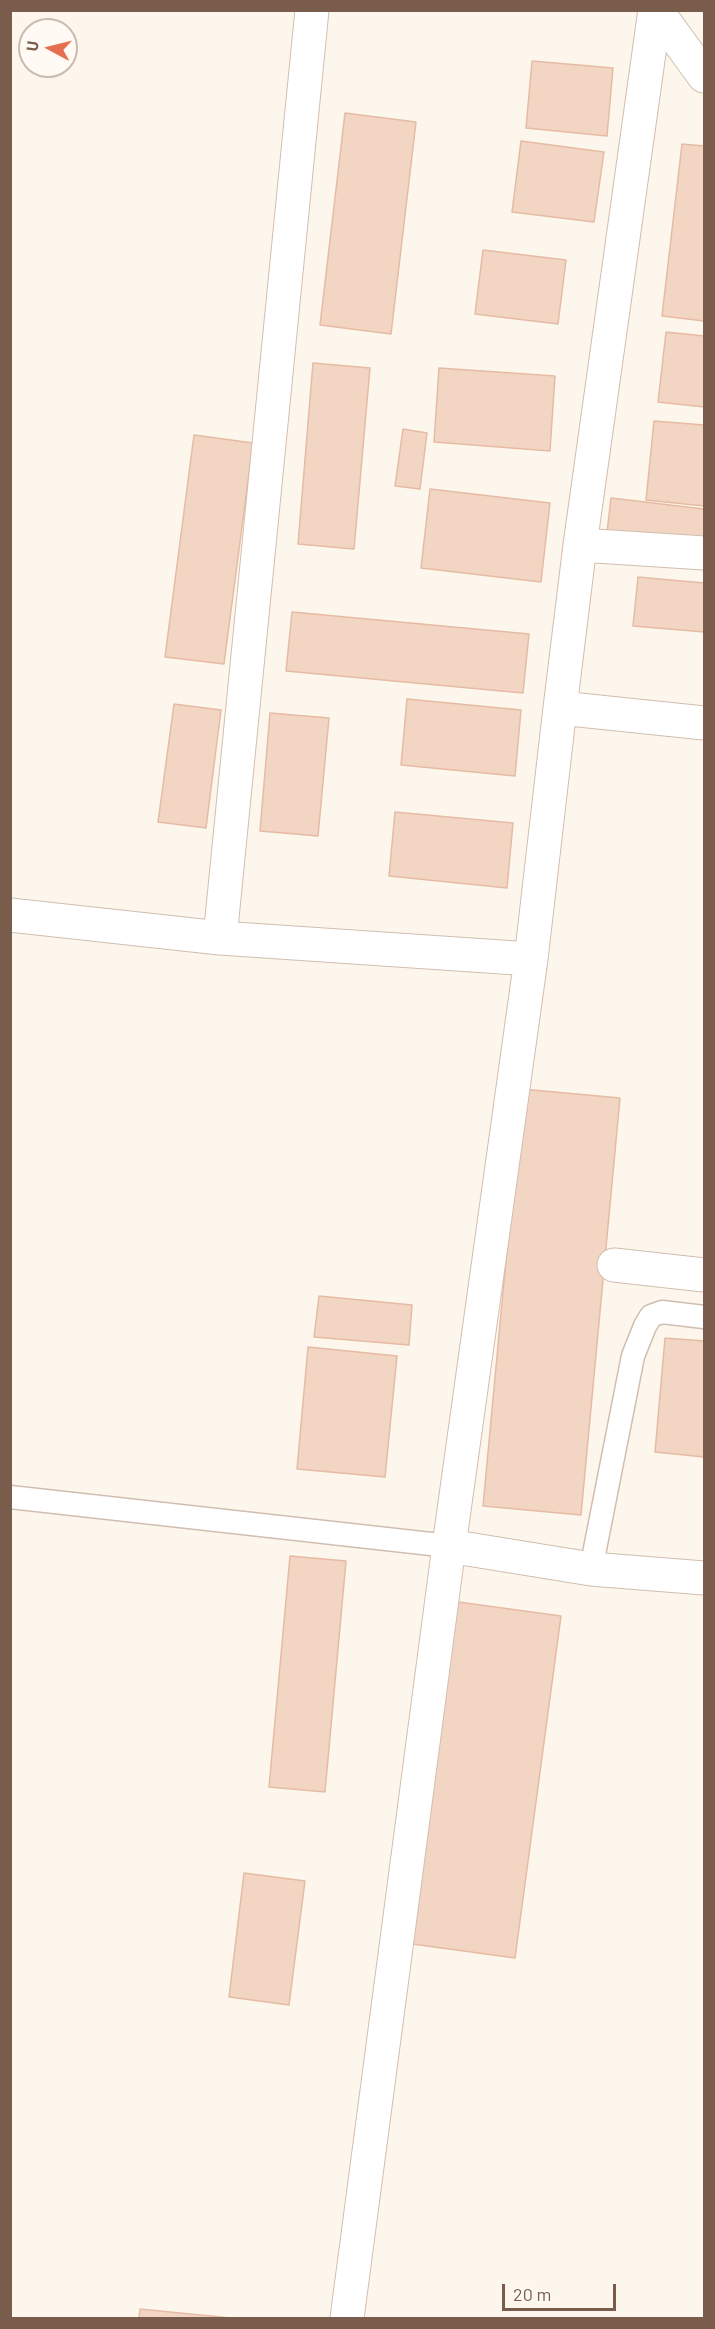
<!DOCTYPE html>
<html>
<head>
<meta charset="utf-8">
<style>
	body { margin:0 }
	#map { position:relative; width:715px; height:2329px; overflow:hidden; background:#fdf6ec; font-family:Barlow,sans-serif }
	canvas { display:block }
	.frame { position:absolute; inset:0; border:12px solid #7a5c4d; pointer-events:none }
	.north { position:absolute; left:18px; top:18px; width:60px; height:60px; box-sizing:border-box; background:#fffaf3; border:2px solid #cabbb1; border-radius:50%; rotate:277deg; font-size:16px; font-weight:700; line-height:24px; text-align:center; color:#7a5c4d }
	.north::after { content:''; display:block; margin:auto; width:21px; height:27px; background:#e76f51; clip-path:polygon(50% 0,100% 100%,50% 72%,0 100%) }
	.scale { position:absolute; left:502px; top:2284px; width:114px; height:27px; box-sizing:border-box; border:3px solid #7a5c4d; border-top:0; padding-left:8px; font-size:18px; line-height:21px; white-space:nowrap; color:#7a5c4d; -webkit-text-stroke:4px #fffaf3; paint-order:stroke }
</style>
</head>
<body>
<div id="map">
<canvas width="715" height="2329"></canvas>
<div class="frame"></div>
<div class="north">U</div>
<div class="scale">20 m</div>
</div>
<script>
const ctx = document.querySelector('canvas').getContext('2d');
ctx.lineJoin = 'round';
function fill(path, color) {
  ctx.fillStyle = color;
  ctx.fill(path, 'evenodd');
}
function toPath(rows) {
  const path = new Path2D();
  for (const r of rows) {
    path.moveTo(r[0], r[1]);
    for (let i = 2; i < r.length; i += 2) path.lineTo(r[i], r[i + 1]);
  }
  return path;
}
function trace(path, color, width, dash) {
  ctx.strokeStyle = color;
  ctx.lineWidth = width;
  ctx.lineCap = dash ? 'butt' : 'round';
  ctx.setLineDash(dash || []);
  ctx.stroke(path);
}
const building = toPath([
	[532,61,613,68,607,136,526,128,532,61],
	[345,113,416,122,391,334,320,325,345,113],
	[521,141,604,152,594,222,512,212,521,141],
	[682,144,704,146,704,321,662,316,682,144],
	[483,250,566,260,558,324,475,314,483,250],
	[666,332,704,336,704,407,658,402,666,332],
	[313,363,370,368,354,549,298,544,313,363],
	[439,368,555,376,550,451,434,442,439,368],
	[654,421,704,425,704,506,646,500,654,421],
	[403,429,427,433,420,489,395,486,403,429],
	[194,435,253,443,224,664,165,657,194,435],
	[430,489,550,503,541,582,421,568,430,489],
	[611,498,704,509,704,553,606,541,611,498],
	[638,577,704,583,704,632,633,626,638,577],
	[292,612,529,634,523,693,286,671,292,612],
	[407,699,521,710,515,776,401,765,407,699],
	[174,704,221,710,206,828,158,822,174,704],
	[270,713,329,718,318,836,260,831,270,713],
	[395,812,513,823,507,888,389,876,395,812],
	[522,1089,620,1098,581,1515,483,1506,522,1089],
	[319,1296,412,1305,409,1345,314,1337,319,1296],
	[665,1338,704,1341,704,1457,655,1452,665,1338],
	[308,1347,397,1356,385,1477,297,1469,308,1347],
	[290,1556,346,1561,325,1792,269,1787,290,1556],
	[451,1601,561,1616,515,1958,405,1943,451,1601],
	[244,1873,305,1881,289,2005,229,1997,244,1873],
	[140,2309,231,2318,139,2318,140,2309]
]);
fill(building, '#f3d5c3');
trace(building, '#e6bba3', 1.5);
const lane = toPath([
	[10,1497,449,1546],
	[591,1569,633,1356,645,1326,651,1316,662,1312,704,1317]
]);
const street = toPath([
	[655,10,580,545,560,708,704,723],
	[656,10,704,76],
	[580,545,704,553],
	[10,915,220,938,531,959],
	[220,938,312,10],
	[614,1265,704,1275],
	[449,1546,591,1569,704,1578],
	[347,2318,449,1546,531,959,560,708]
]);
trace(lane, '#d1beb0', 25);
trace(street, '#d1beb0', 35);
trace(lane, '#fff', 22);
trace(street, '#fff', 33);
</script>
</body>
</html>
